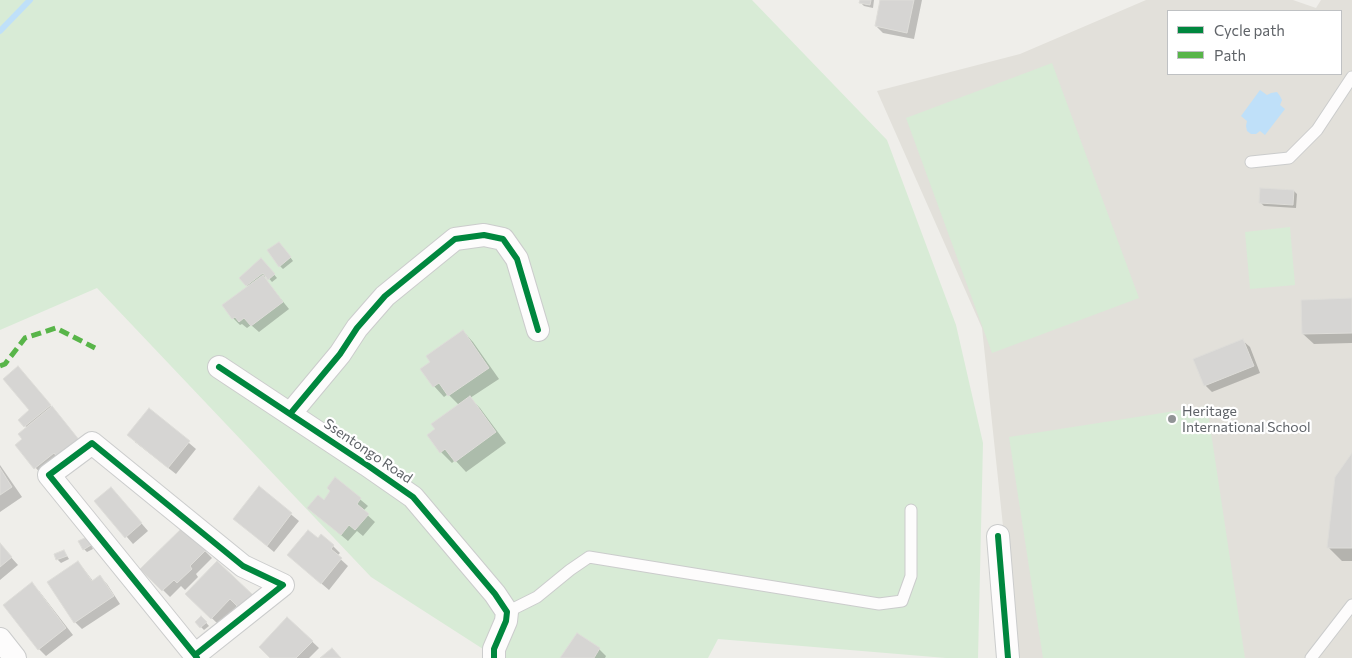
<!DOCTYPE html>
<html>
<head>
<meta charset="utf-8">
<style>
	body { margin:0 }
	#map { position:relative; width:1352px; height:658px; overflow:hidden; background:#efeeea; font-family:Commissioner,sans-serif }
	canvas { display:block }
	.legend { position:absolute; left:1167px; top:10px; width:175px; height:65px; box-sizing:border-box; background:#fff; border:1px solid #bfc1c3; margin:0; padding:6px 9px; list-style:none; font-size:15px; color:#5f6368 }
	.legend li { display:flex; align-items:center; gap:10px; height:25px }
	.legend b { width:25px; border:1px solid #bfc1c3 }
</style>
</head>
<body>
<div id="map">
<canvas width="1352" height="658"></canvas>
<ul class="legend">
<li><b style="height:6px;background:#00873e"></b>Cycle path</li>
<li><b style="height:6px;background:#58b549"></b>Path</li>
</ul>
</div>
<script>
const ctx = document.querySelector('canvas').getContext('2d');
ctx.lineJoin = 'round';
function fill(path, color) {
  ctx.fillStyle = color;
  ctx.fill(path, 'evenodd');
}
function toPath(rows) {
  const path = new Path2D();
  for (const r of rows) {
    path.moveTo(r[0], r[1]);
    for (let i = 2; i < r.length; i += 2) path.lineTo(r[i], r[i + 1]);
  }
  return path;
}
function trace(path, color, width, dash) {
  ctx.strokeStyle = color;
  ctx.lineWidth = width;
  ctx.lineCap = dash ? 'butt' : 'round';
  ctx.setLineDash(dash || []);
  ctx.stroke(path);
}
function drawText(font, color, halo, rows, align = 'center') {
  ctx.font = font + ' Commissioner,sans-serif';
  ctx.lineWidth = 4.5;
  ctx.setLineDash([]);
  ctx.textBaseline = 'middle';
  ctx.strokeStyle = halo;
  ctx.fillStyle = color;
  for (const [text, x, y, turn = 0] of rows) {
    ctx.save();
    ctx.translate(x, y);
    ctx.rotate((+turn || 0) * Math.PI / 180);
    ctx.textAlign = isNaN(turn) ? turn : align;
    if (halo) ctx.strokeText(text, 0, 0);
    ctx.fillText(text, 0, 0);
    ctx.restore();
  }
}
fill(toPath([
	[1146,0,1293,0,1316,8,1321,0,1352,0,1352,658,1017,658,982,328,877,91,1020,54],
	[1168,11,1341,11,1341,74,1168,74]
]), '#e2e0da');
fill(toPath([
	[0,0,752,0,887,140,956,325,983,443,978,658,946,658,718,639,708,658,497,658,371,577,97,288,0,330],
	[1052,63,1139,298,992,353,906,118],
	[1290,227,1295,285,1250,289,1245,232],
	[1207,406,1245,658,1043,658,1009,437]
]), '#d8ebd6');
fill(toPath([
	[1260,90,1267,95,1271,93,1277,92,1280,96,1282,100,1280,105,1285,109,1265,135,1260,131,1256,134,1251,134,1247,131,1246,126,1247,121,1241,116]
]), '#bfe0f9');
fill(toPath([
	[861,0,874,0,873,8,864,6,861,3],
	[881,0,922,0,914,39,883,33,876,26],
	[1294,191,1297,194,1296,208,1264,206,1261,203],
	[282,246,293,261,283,269,280,266],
	[264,263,277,278,272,282,266,275,264,278,289,309,259,332,251,325,247,328,242,324,240,325,233,318,249,287,240,278],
	[1352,299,1352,343,1314,344,1303,334],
	[463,331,473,342,499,379,470,398,480,408,506,443,466,472,455,460,452,463,441,452,429,435,459,405,448,394,444,397,434,386,432,362],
	[1242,340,1250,347,1260,373,1212,392,1205,385],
	[18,367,86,449,42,475,16,445,24,439,27,428,20,420,31,410],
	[149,409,196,449,176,474,135,442],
	[1352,455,1352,561,1342,561,1329,548],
	[0,465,22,497,0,512],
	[336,479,368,506,363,511,375,522,363,536,357,531,348,541,309,508,324,501,332,491],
	[259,488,299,521,274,552,235,519],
	[118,496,148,531,133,544,96,501],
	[183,529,212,558,196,574,198,577,185,590,181,586,170,597,142,569],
	[318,540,333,546,340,553,337,556,348,566,329,590,288,555],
	[90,542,93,549,87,552,84,549],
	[0,545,18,565,0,580],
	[64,551,69,559,61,563,57,559],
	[78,562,93,581,100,577,107,584,120,604,82,629,75,622],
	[217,563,238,605,219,625,187,594],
	[39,591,73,635,46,656,39,649],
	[201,617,209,626,204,630,196,622],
	[288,619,319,648,309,658,272,658],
	[578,635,599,649,606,656,605,658,562,658]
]), '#0003');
trace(toPath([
	[0,31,30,0]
]), '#bfe0f9', 6);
const building = toPath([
	[860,0,871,0,870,5,859,3,860,0],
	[880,0,914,0,907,33,875,26,880,0],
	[1260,188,1294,190,1293,205,1259,203,1260,188],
	[279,242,291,257,279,267,267,250,279,242],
	[261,258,275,274,268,280,263,273,246,286,239,278,261,258],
	[263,275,283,302,251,326,244,318,239,322,235,317,232,319,222,305,263,275],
	[1352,298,1352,333,1302,334,1301,300,1352,298],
	[463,330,489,368,448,396,439,383,433,387,420,369,430,362,426,356,463,330],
	[1243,339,1254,366,1204,386,1193,359,1243,339],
	[18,366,51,405,24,427,18,420,29,410,3,379,18,366],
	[470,396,496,432,455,462,445,449,440,453,427,435,435,429,431,424,470,396],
	[52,406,80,441,58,458,54,453,34,469,15,445,22,439,18,434,52,406],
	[149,408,190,441,168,468,127,435,149,408],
	[1352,453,1352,548,1327,548,1335,477,1352,453],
	[0,468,12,487,0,495,0,468],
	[335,477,361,498,357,504,369,514,355,530,349,525,341,535,307,508,318,495,324,500,330,491,327,488,335,477],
	[259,486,292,513,267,546,233,519,259,486],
	[111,487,142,523,125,538,94,501,111,487],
	[183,527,206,550,190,566,192,569,177,583,174,580,162,591,140,569,183,527],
	[308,530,318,538,321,534,334,545,331,549,342,558,321,584,287,555,308,530],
	[87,537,91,545,83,550,78,541,87,537],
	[0,543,12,557,0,567,0,543],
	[64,550,67,556,56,560,54,554,64,550],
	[78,561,92,581,100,575,114,596,74,623,47,582,78,561],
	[217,561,253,595,240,609,230,599,211,619,185,594,217,561],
	[32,582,66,628,38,650,3,605,32,582],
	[201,616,207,622,200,628,195,622,201,616],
	[287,617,313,641,296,658,270,658,259,647,287,617],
	[577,633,600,648,594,658,560,658,577,633],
	[332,648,341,658,320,658,332,648]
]);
fill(building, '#d6d5d3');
trace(building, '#deddd9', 1);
const lane = toPath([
	[1251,162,1289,158,1317,130,1352,77],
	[507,612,537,597,570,570,589,557,879,604,902,601,911,576,911,510],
	[1311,658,1352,605]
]);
const street = toPath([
	[219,367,367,465,413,497,495,594,507,612,506,621,494,649,494,658],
	[290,414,340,354,357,328,385,296,455,239,484,235,503,239,517,259,538,330],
	[998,536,1008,658],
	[0,639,15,658],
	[195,655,283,585,243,566,92,443,49,475,195,655,197,658]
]);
trace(lane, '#cbcccc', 13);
trace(street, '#cbcccc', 24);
trace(lane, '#fdfcfc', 11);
trace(street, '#fdfcfc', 22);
trace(toPath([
	[0,366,5,364,25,338,56,328,95,348]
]), '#58b549', 5, [10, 5]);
trace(toPath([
	[219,367,367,465,413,497,495,594,507,612,506,621,494,649,494,658],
	[290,414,340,354,357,328,385,296,455,239,484,235,503,239,517,259,538,330],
	[998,536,1008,658],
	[195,655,283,585,243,566,92,443,49,475,195,655,197,658]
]), '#00873e', 6);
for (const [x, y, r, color] of [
	[1172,419,5,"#919496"]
]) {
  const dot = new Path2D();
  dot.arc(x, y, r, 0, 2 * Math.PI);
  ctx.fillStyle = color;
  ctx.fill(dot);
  trace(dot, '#fff', 2);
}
drawText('14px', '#5f6368', '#fff', [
	["Heritage",1182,411],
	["International School",1182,427]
], 'left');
drawText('14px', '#5f6368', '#fff', [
	["Ssentongo Road",368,451,34]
]);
</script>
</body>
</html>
